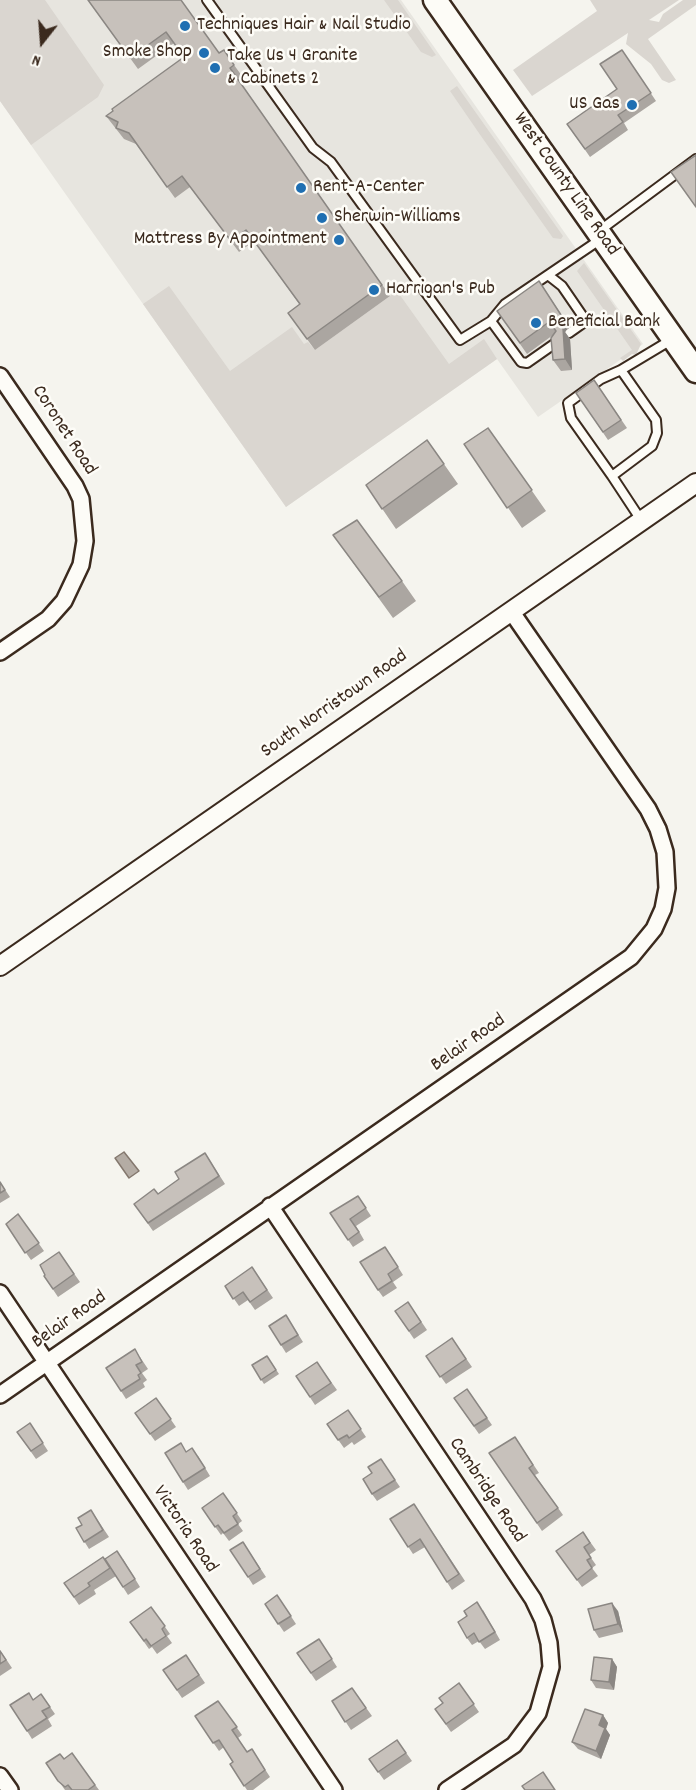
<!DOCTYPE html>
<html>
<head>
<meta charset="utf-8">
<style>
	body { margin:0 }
	#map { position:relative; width:696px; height:1790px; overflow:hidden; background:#f5f4ee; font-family:Dekko,sans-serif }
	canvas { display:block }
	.north { position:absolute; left:12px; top:12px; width:60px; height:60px; -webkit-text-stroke:4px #fdfcf7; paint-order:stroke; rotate:197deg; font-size:16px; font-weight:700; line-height:24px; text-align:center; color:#3b2a1e }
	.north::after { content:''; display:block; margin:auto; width:21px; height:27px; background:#3b2a1e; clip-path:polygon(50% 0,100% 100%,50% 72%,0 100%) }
</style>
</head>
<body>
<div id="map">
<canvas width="696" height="1790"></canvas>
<div class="north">N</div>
</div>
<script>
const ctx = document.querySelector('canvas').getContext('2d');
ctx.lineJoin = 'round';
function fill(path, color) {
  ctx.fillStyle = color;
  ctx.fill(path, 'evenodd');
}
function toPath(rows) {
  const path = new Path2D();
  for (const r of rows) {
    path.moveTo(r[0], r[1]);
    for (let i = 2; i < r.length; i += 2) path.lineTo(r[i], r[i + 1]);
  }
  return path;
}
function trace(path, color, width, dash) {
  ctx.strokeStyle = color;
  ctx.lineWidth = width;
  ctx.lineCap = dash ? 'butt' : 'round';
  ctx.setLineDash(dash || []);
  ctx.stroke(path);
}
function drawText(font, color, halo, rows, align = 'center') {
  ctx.font = font + ' Dekko,sans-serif';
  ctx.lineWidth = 5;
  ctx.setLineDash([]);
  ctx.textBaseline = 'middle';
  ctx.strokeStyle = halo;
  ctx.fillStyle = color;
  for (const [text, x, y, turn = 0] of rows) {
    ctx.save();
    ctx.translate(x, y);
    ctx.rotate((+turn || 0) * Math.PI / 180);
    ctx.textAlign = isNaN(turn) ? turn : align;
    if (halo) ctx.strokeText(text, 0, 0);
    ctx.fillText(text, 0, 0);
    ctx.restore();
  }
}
fill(toPath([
	[0,0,401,0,643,344,538,417,497,359,286,507,0,101]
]), '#e7e5df');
fill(toPath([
	[0,0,45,0,104,85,98,97,31,145,0,101],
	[384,0,398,0,436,55,432,57,421,52],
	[590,0,679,0,649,20,659,22,663,14,683,0,696,0,696,5,648,39,676,80,669,83,662,80,651,64,626,44,628,33,532,96,513,70,597,11],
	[457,86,563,236,561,239,553,238,481,136,450,91],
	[584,263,641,344,636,355,632,354,623,361,620,358,632,350,577,271],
	[169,286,230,371,292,327,304,344,308,342,315,350,397,291,449,364,484,339,497,359,286,507,143,304]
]), '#dad6d0');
const water = toPath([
	[124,1152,139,1171,129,1178,115,1158,124,1152]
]);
fill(water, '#b4aca4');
trace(water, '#84786e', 1.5);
const service = toPath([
	[207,0,313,148,331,162,460,340,491,321,505,304,601,239],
	[599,231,696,159],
	[548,275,562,286,586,321,569,333],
	[491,321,521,362,527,363,557,342],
	[612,476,571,418,568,403,601,379,621,370],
	[641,520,612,476,652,446,657,433,656,420,621,370,671,340]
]);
const minor = toPath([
	[0,376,75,486,81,499,85,541,81,565,64,601,48,619,0,652],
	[270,1206,533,1599,543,1620,549,1643,551,1667,538,1713,514,1745,447,1790],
	[0,1293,334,1790],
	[0,1395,631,957,654,929,663,909,667,888,665,852,658,829,648,809,511,611],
	[0,1776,10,1790]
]);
const tertiary = toPath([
	[0,966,696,483]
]);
const primary = toPath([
	[435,0,696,371]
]);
trace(service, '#3b2a1e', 12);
trace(minor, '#3b2a1e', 20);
trace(tertiary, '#3b2a1e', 22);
trace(primary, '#3b2a1e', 27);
trace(service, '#fdfcf7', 8);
trace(minor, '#fdfcf7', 15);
trace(tertiary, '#fdfcf7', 18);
trace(primary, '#fdfcf7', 22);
fill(toPath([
	[88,0,219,53,234,65,242,76,238,79,390,296,315,350,288,313,300,305,254,241,239,252,190,187,175,198,136,144,124,139,106,116,184,57,174,43,138,69],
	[622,50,656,101,624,123,628,130,590,157,567,124,617,89],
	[497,311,569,326,565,332,570,339,572,370,561,371,553,360,553,335,527,354],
	[594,380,627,428,608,440,576,393],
	[488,428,546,511,522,528,464,444],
	[427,440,458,484,396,529,366,485],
	[333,535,402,581,416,601,393,618],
	[205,1153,225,1184,153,1231,134,1204,158,1194,179,1179],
	[0,1182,10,1197,0,1203],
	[358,1196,371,1216,356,1226,364,1240,353,1247,330,1213],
	[18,1214,44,1251,31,1260,6,1224],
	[59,1252,80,1282,58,1297,44,1276,45,1275],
	[390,1254,403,1275,393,1282,397,1288,383,1297,378,1290],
	[252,1267,273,1298,255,1310,248,1300,239,1306,225,1286],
	[408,1302,427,1330,414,1339,395,1311],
	[286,1315,303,1342,286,1353,281,1345],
	[452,1338,472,1367,446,1384,426,1356],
	[267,1356,279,1374,264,1384,252,1365],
	[140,1357,148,1369,142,1373,147,1380,143,1383,145,1387,126,1399,121,1391],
	[317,1362,337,1390,315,1405,296,1376],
	[467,1389,492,1425,479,1434,454,1398],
	[156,1398,176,1427,155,1441,135,1413],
	[348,1410,366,1437,354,1445,352,1442,344,1448,327,1424],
	[30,1423,48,1451,36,1459,17,1432],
	[515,1437,539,1473,535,1475,563,1515,542,1531,489,1453],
	[187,1451,198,1456,210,1476,188,1490,183,1482],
	[381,1459,400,1487,377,1501,372,1494,372,1473],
	[223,1493,242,1521,238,1524,243,1531,229,1541,223,1533,221,1535,202,1508],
	[414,1504,465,1581,452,1590,425,1547,413,1554,390,1519],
	[91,1510,109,1537,89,1549,76,1528,82,1525],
	[583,1532,596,1550,589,1555,596,1565,592,1568,598,1576,582,1587,556,1551],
	[243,1542,266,1577,253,1585,248,1577],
	[103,1557,116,1576,94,1590,96,1594,79,1605,64,1583],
	[105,1559,123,1559,140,1587,128,1595],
	[277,1595,296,1624,284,1632,265,1604],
	[151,1607,170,1634,167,1636,172,1643,157,1654,152,1647,149,1649,130,1622],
	[483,1610,500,1640,485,1649,479,1641,472,1645,467,1638],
	[618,1611,623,1632,599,1638,594,1630],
	[319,1639,337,1667,316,1681,297,1653],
	[0,1650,12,1668,0,1676],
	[186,1655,205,1683,182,1698,163,1670],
	[612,1659,617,1667,614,1690,596,1688,591,1680],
	[459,1683,479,1712,451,1732,435,1709,443,1703],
	[352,1688,372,1716,351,1730,332,1701],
	[41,1694,55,1714,48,1719,52,1726,32,1739,27,1731,33,1700],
	[218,1701,242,1735,238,1738,247,1752,252,1749,270,1777,253,1790,247,1790,230,1764,233,1762,224,1747,219,1751,195,1716],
	[603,1715,608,1723,606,1729,610,1735,601,1759,578,1749,572,1742],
	[397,1740,412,1761,384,1780,369,1759],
	[72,1753,99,1790,65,1790,46,1763,64,1759]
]), '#aba6a1');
fill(toPath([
	[539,281,569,326,565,332,570,339,572,370,565,359,556,324],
	[612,1603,618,1611,623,1632,618,1624],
	[612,1659,617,1667,614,1690,609,1682],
	[603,1715,608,1723,606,1729,610,1735,601,1759,596,1751,599,1725]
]), '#8b8783');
const building = toPath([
	[88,0,181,0,219,53,224,50,234,65,230,68,382,285,307,339,288,313,300,304,246,230,231,241,182,176,167,187,129,133,116,128,118,122,106,116,113,111,112,109,184,57,166,32,130,58,88,0],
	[622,50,651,93,618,115,623,122,585,149,567,124,617,89,600,64,622,50],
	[696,155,696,207,671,172,696,155],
	[539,281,561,315,556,324,563,328,565,359,553,360,551,338,556,331,549,322,520,343,497,311,539,281],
	[594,380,621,420,603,432,576,393,594,380],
	[488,428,532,490,507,508,464,444,488,428],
	[427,440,444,464,382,509,366,485,427,440],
	[357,520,402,581,379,597,333,535,357,520],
	[205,1153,219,1176,148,1223,134,1204,154,1189,158,1194,179,1179,175,1172,205,1153],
	[0,1182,5,1190,0,1193,0,1182],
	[358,1196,366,1208,350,1219,359,1232,348,1240,330,1213,358,1196],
	[18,1214,39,1243,25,1253,6,1224,18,1214],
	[385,1247,398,1267,388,1274,392,1281,378,1290,360,1262,385,1247],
	[59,1252,74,1274,53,1289,44,1276,45,1275,40,1265,59,1252],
	[252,1267,267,1290,250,1302,243,1292,233,1299,225,1286,252,1267],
	[408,1302,421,1322,409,1331,395,1311,408,1302],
	[286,1315,298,1335,281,1345,269,1326,286,1315],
	[452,1338,466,1359,440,1377,426,1356,452,1338],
	[135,1349,142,1362,136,1365,141,1373,138,1375,140,1379,121,1391,106,1368,135,1349],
	[267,1356,276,1370,261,1380,252,1365,267,1356],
	[317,1362,331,1383,310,1397,296,1376,317,1362],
	[467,1389,487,1418,474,1426,454,1398,467,1389],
	[156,1398,171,1419,150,1434,135,1413,156,1398],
	[348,1410,361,1429,349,1438,347,1435,338,1440,327,1424,348,1410],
	[30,1423,43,1443,31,1451,17,1432,30,1423],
	[515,1437,533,1465,529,1468,558,1508,537,1523,489,1453,515,1437],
	[181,1443,186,1452,192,1448,205,1468,183,1482,165,1453,181,1443],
	[381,1459,395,1480,372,1494,363,1479,372,1473,368,1467,381,1459],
	[223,1493,237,1513,233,1516,238,1524,224,1533,218,1525,215,1527,202,1508,223,1493],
	[414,1504,459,1574,447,1582,420,1539,408,1547,390,1519,414,1504],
	[91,1510,103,1530,84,1542,76,1528,82,1525,78,1518,91,1510],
	[583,1532,590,1543,584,1547,591,1558,587,1560,592,1568,577,1580,556,1551,583,1532],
	[243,1542,260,1569,248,1577,230,1550,243,1542],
	[117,1551,135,1579,123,1587,105,1559,117,1551],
	[103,1557,110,1568,88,1583,90,1586,74,1597,64,1583,103,1557],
	[277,1595,291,1616,278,1624,265,1604,277,1595],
	[477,1602,495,1632,479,1642,474,1633,467,1638,458,1622,467,1616,464,1611,477,1602],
	[612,1603,618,1624,594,1630,588,1609,612,1603],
	[151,1607,165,1626,162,1629,166,1636,151,1646,146,1639,144,1641,130,1622,151,1607],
	[319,1639,332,1659,311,1673,297,1653,319,1639],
	[0,1651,6,1660,0,1664,0,1651],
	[186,1655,199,1675,177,1690,163,1670,186,1655],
	[594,1657,612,1659,609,1682,591,1680,594,1657],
	[459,1683,474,1704,446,1724,435,1709,443,1703,439,1698,459,1683],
	[352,1688,366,1708,345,1722,332,1701,352,1688],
	[29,1693,33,1700,41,1694,50,1707,42,1711,47,1718,27,1731,10,1705,29,1693],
	[218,1701,237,1727,232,1730,247,1752,252,1749,265,1770,244,1786,230,1764,233,1762,219,1740,213,1743,195,1716,218,1701],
	[585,1709,603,1715,599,1725,605,1728,596,1751,572,1742,585,1709],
	[397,1740,406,1753,378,1772,369,1759,397,1740],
	[72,1753,95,1785,88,1790,72,1790,68,1785,65,1787,58,1781,46,1763,60,1754,64,1759,72,1753],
	[543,1772,555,1790,525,1790,522,1786,543,1772]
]);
fill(building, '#c7c1bb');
trace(building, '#8b8783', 1.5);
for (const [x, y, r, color] of [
	[185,26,6,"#1f6fb2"],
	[204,53,6,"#1f6fb2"],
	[215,68,6,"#1f6fb2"],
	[632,105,6,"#1f6fb2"],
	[301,188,6,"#1f6fb2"],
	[322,218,6,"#1f6fb2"],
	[339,240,6,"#1f6fb2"],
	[374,290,6,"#1f6fb2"],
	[536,323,6,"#1f6fb2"]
]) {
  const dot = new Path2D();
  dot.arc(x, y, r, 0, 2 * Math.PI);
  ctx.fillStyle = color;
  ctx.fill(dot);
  trace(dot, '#fdfcf7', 2);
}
drawText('20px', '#3b2a1e', '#fdfcf7', [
	["Techniques Hair & Nail Studio",197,26],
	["Smoke Shop",192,53,"right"],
	["Take Us 4 Granite",227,57],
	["& Cabinets 2",227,80],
	["US Gas",620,105,"right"],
	["Rent-A-Center",313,188],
	["Sherwin-Williams",334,218],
	["Mattress By Appointment",327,240,"right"],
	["Harrigan's Pub",386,290],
	["Beneficial Bank",548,323]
], 'left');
drawText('20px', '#3b2a1e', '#fdfcf7', [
	["West County Line Road",565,185,55],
	["Coronet Road",63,431,57],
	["South Norristown Road",335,705,-35],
	["Belair Road",469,1044,-35],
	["Belair Road",70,1321,-35],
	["Cambridge Road",486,1491,56],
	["Victoria Road",184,1530,56]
]);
</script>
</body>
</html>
